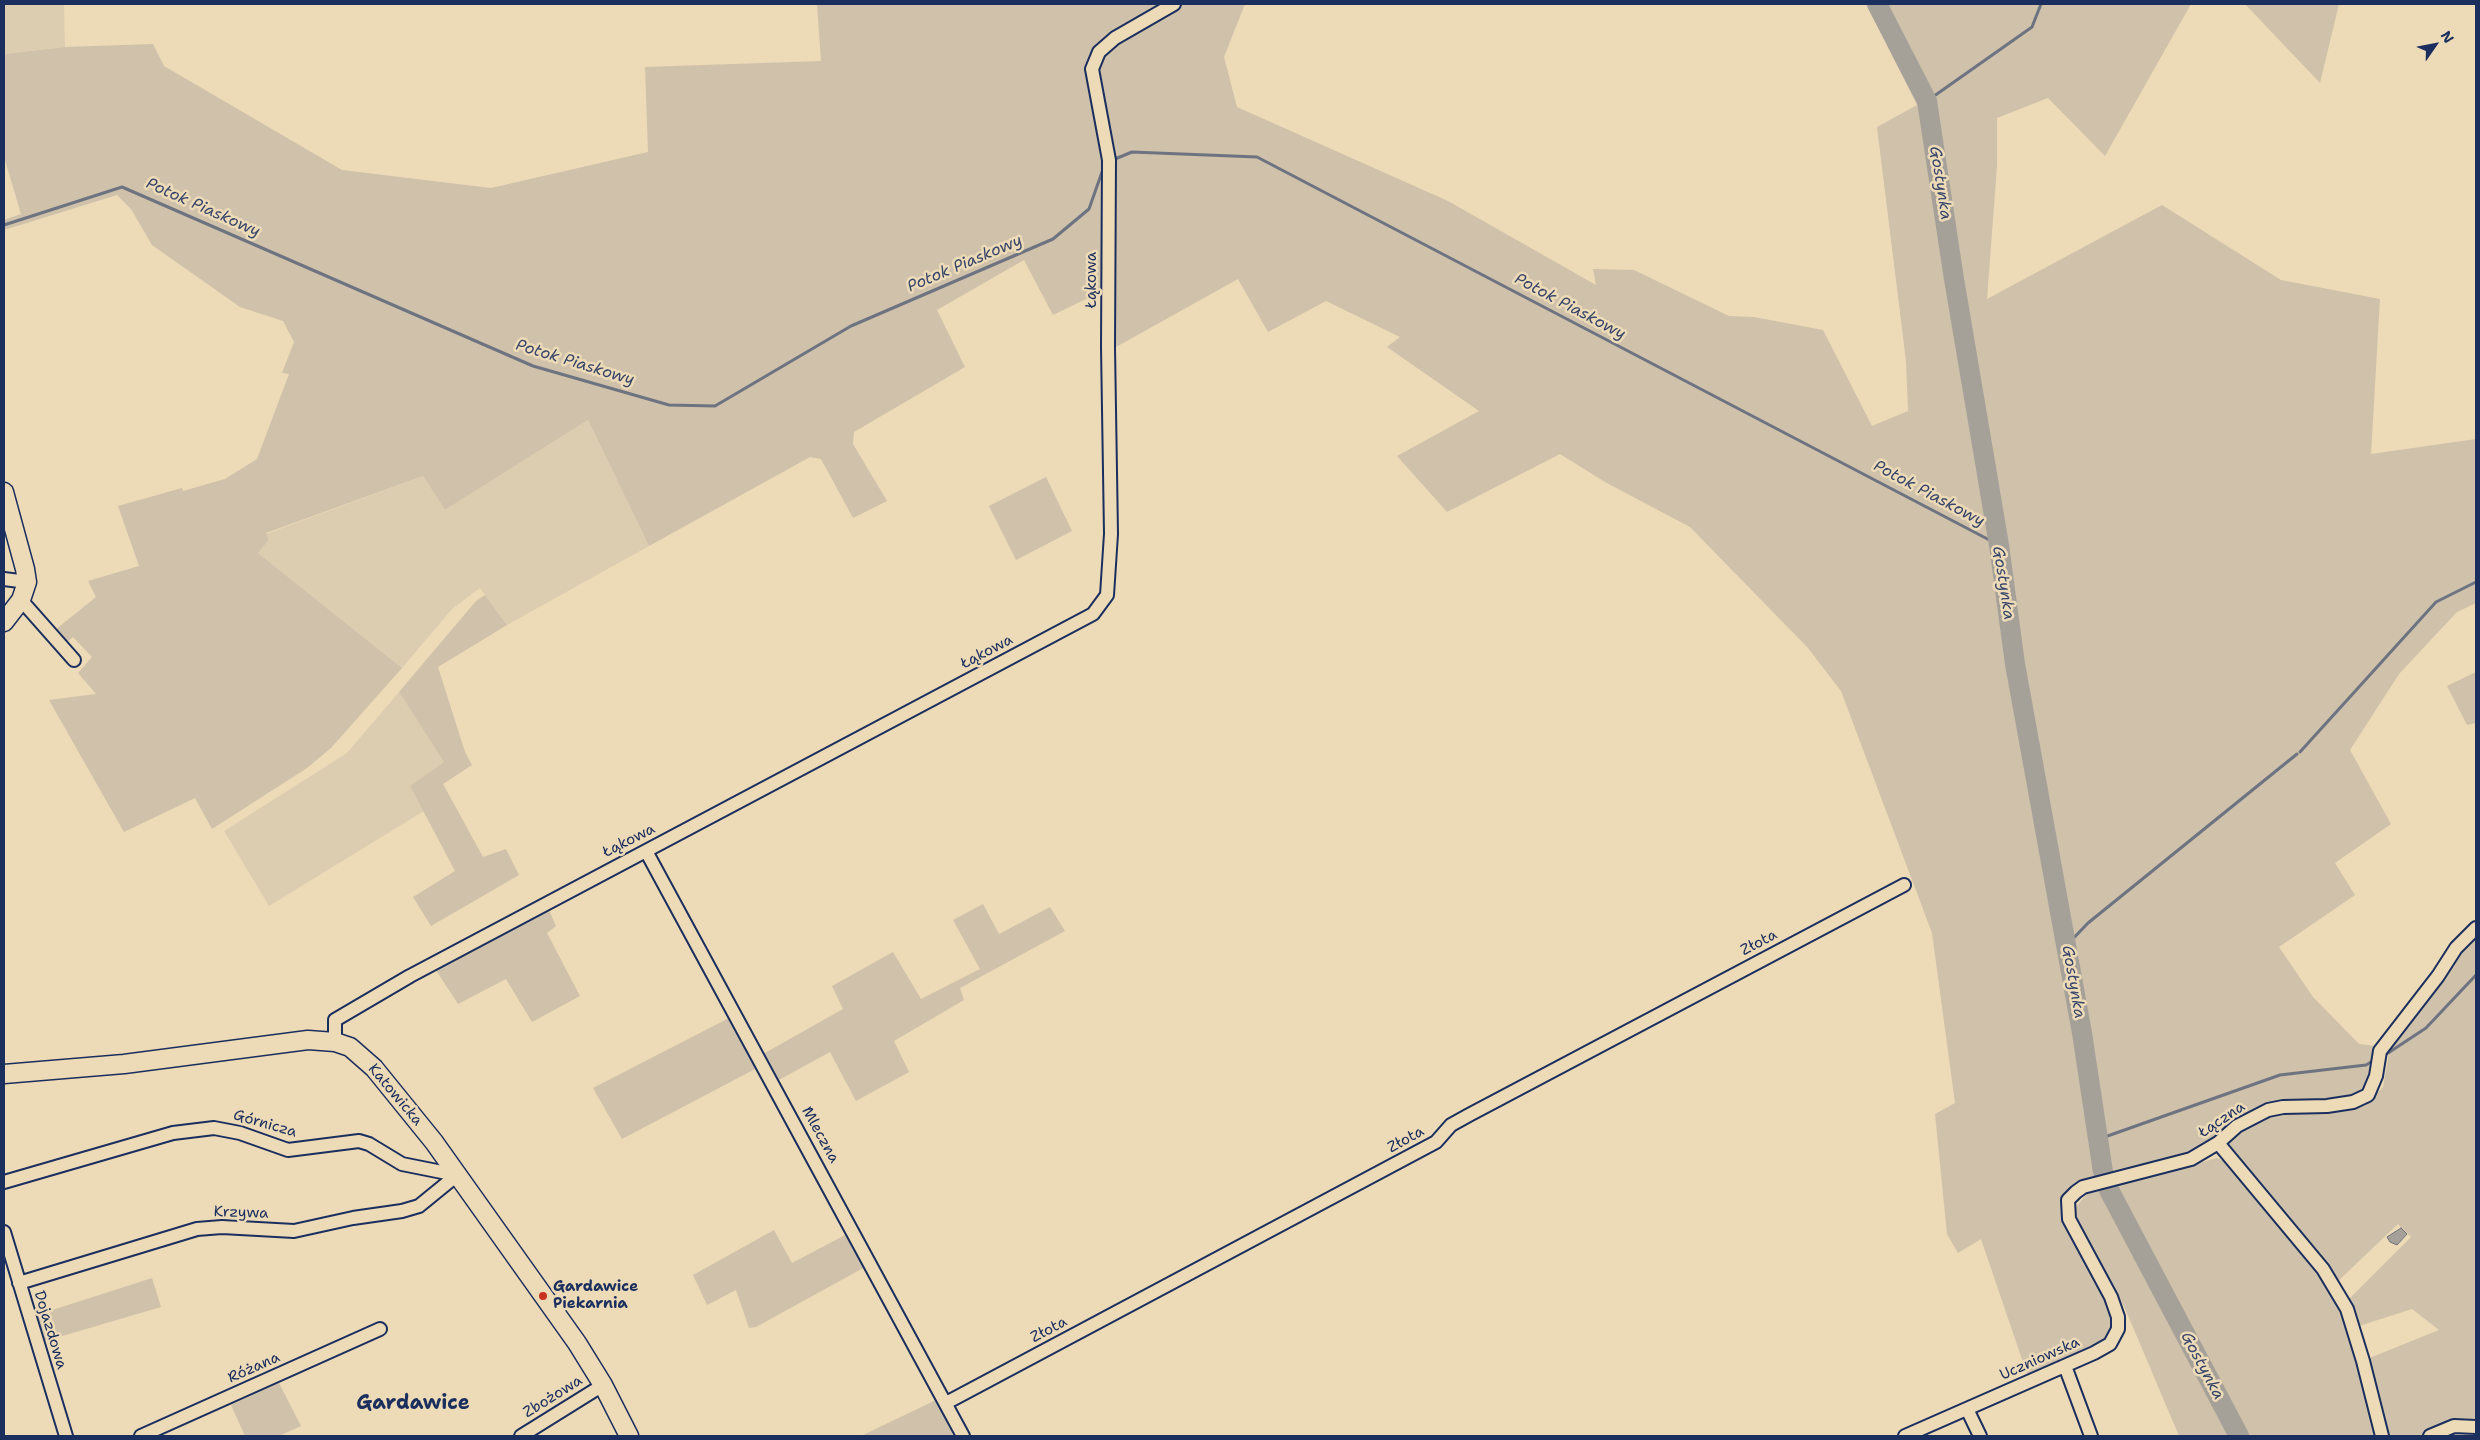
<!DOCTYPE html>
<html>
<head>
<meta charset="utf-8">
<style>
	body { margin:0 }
	#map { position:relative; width:2480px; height:1440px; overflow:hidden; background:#eddab7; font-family:"Shantell Sans",sans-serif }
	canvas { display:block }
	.frame { position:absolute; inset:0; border:5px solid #1b2f5e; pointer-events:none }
	.north { position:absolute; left:2410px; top:20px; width:50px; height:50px; -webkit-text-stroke:4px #eddab7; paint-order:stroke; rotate:57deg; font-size:14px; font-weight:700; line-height:20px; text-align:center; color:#1b2f5e }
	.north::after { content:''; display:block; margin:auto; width:18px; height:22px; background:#1b2f5e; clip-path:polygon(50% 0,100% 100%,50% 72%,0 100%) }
</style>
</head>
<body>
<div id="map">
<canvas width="2480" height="1440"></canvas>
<div class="frame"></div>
<div class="north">N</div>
</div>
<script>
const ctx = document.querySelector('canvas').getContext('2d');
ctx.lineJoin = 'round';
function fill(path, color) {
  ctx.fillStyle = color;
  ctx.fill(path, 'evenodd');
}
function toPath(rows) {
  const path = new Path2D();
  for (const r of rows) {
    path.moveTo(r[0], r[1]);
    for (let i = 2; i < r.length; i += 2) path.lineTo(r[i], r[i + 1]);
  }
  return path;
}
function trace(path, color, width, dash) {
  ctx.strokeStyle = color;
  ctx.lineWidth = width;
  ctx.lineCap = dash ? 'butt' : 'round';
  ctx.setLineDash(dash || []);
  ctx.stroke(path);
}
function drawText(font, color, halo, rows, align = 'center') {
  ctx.font = font + ' "Shantell Sans",sans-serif';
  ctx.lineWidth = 5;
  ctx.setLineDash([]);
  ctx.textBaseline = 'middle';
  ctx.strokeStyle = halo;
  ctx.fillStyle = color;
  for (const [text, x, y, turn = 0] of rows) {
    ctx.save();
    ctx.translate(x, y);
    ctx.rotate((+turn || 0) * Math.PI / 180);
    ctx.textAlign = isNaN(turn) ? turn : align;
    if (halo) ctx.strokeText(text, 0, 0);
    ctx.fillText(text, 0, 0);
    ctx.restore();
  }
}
fill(toPath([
	[4,4,64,4,65,47,4,54],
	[588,420,649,546,507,625,480,588,452,609,402,668,258,553,269,540,266,534,423,476,445,510],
	[399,692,444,762,410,786,424,811,269,906,224,831,347,753]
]), '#ddcdb0');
fill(toPath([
	[817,4,1174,4,1128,28,1180,4,1245,4,1224,57,1237,107,1448,201,1596,285,1593,269,1634,270,1729,316,1754,317,1823,330,1872,426,1908,411,1906,361,1877,127,1917,105,1866,4,2191,4,2105,156,2048,98,1997,118,1997,166,1987,299,2162,205,2281,280,2380,299,2371,454,2476,439,2476,603,2457,612,2399,674,2350,750,2391,824,2335,863,2355,895,2279,947,2313,997,2359,1044,2376,1046,2368,1085,2354,1096,2336,1100,2271,1103,2229,1126,2192,1153,2094,1178,2068,1189,2065,1211,2113,1310,2113,1331,2105,1344,2028,1377,1981,1239,1958,1253,1947,1234,1935,1114,1955,1103,1932,933,1841,691,1808,648,1690,527,1605,482,1560,454,1447,512,1397,456,1479,411,1387,347,1400,337,1326,301,1268,332,1238,279,1116,347,1115,285,1053,315,1024,260,937,310,965,367,854,432,853,444,887,501,853,518,821,459,810,457,649,546,588,420,445,510,423,476,266,533,269,540,258,553,402,668,331,748,307,768,212,829,195,798,124,832,49,700,96,694,78,673,92,657,73,637,66,643,55,630,96,597,88,581,139,566,118,506,182,488,183,491,225,479,257,459,289,374,282,373,294,342,283,321,240,307,152,245,131,209,117,195,4,230,4,220,21,214,4,157,4,54,65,47,153,44,164,66,342,170,491,188,648,152,645,67,821,61],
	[2245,4,2339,4,2320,83],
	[1046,477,1072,531,1016,560,989,506],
	[485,595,507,625,438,667,465,752,472,765,443,784,483,857,506,849,519,875,431,926,413,897,455,871,410,786,444,762,399,692,476,601],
	[2476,672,2476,723,2467,725,2447,686],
	[983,904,999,934,1050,907,1065,931,960,988,964,1000,894,1041,909,1072,856,1101,830,1052,777,1081,763,1054,843,1009,832,986,893,952,921,999,980,969,953,920],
	[549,910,556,926,547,933,580,996,532,1022,506,979,458,1004,434,967],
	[2476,934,2476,1436,2179,1436,2124,1306,2078,1226,2075,1208,2087,1194,2217,1158,2244,1171,2227,1145,2236,1132,2274,1112,2365,1106,2383,1087,2390,1048,2461,948],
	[2398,1224,2411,1237,2347,1301,2334,1285],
	[2412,1309,2439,1330,2367,1359,2359,1326],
	[729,1018,757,1068,622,1139,593,1088],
	[774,1230,792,1263,849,1233,867,1266,756,1327,749,1328,736,1290,707,1305,693,1275],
	[152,1278,161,1307,42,1342,37,1315],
	[279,1383,301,1426,279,1436,245,1436,231,1405],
	[938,1399,953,1436,861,1436]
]), '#cfc1aa');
const water = toPath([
	[2401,1228,2407,1234,2397,1245,2390,1242,2387,1237,2401,1228]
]);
fill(water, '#a5a098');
trace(water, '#6e7381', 1);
trace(toPath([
	[1927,101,2032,27,2041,4],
	[1115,159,1132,152,1257,157,1999,545],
	[4,225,122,187,533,366,669,405,715,406,851,326,1053,239,1089,209,1102,172],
	[2300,752,2436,602,2476,582],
	[2066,946,2088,923,2297,754],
	[2385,1055,2426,1028,2476,975],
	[2099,1139,2280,1075,2366,1065,2371,1062]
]), '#6e7381', 3);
trace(toPath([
	[1877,4,1927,101,1954,279,1999,545,2015,664,2082,1033,2103,1172],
	[2109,1190,2239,1436]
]), '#a5a098', 20);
const street = toPath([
	[4,579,27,582],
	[21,600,74,660],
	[646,851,963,1436],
	[335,1042,335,1020,410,976,1093,614,1107,595,1111,534,1108,347,1109,160,1092,69,1099,52,1115,38,1174,4],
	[2218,1143,2323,1269,2347,1309,2363,1361,2382,1436],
	[4,1182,173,1133,214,1128,240,1133,288,1150,359,1141,369,1144,402,1164,457,1175],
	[4,1232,66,1436],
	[19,1283,197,1229,222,1227,294,1231,353,1218,402,1211,419,1206,457,1175],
	[2065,1366,2091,1436],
	[946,1403,1436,1142,1451,1125,1469,1115,1904,885],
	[1967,1409,1980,1436],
	[141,1436,380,1329],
	[521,1436,603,1385],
	[1905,1436,2094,1353,2110,1344,2118,1329,2118,1317,2111,1297,2069,1219,2068,1200,2076,1192,2083,1187,2191,1159,2218,1143,2237,1126,2268,1110,2283,1107,2327,1106,2353,1102,2368,1095,2376,1076,2380,1051,2438,976,2456,948,2476,928],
	[2430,1436,2454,1426,2476,1427]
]);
const secondary = toPath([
	[4,492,25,569,27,582,21,600,4,622],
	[4,1074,124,1064,308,1040,335,1042,350,1047,374,1068,434,1142,577,1343,603,1385,629,1436]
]);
trace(street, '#1b2f5e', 16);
trace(secondary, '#1b2f5e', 21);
trace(street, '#eddab7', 12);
trace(secondary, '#eddab7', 18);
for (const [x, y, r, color] of [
	[543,1296,5,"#c8321e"]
]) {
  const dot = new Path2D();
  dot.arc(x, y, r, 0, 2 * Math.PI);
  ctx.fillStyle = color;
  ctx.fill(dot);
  trace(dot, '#eddab7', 2);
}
drawText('15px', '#1b2f5e', '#eddab7', [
	["Łąkowa",1092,280,-90],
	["Łąkowa",987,652,-28],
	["Łąkowa",629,841,-27],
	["Złota",1759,943,-28],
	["Katowicka",395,1095,50],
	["Łączna",2222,1120,-34],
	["Górnicza",265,1124,16],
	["Mleczna",820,1135,61],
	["Złota",1406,1140,-29],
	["Krzywa",241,1213,2],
	["Dojazdowa",50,1330,73],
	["Złota",1049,1330,-28],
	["Uczniowska",2040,1359,-24],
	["Różana",254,1368,-24],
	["Zbożowa",553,1397,-32]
]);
drawText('bold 15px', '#1b2f5e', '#eddab7', [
	["Gardawice",553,1287],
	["Piekarnia",553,1304]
], 'left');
drawText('italic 16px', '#37466a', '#eddab7', [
	["Gostynka",1940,183,81],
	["Potok Piaskowy",203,208,24],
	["Potok Piaskowy",965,264,-23],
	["Potok Piaskowy",1570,307,28],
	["Potok Piaskowy",575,363,17],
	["Potok Piaskowy",1929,494,28],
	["Gostynka",2003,583,81],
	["Gostynka",2073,982,80],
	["Gostynka",2202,1366,62]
]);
drawText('bold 20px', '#1b2f5e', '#eddab7', [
	["Gardawice",413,1404]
]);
</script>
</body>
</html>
